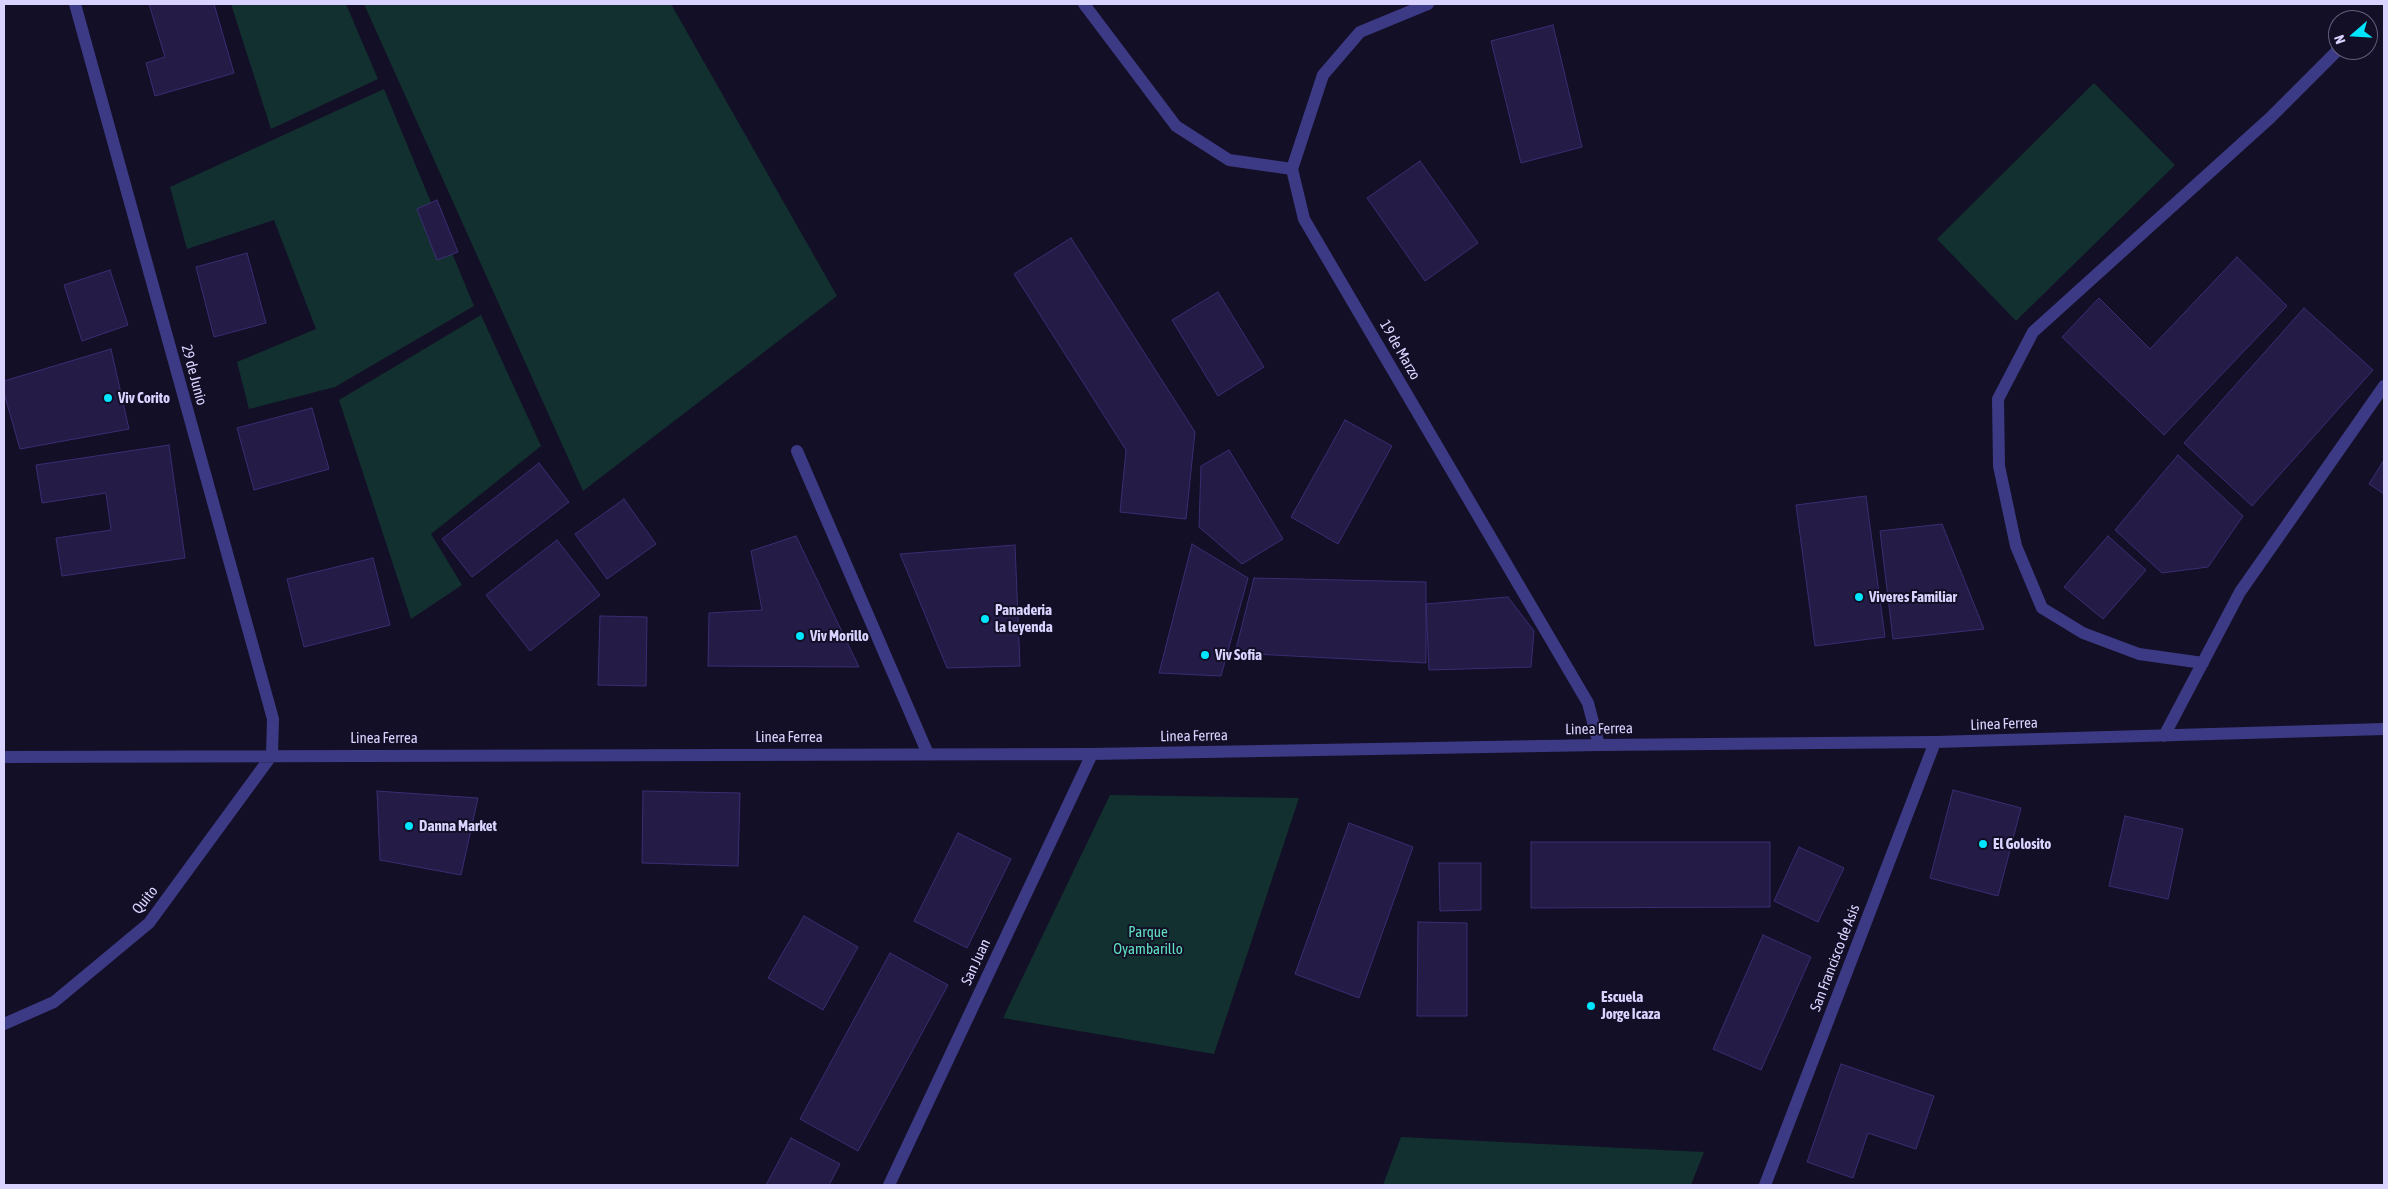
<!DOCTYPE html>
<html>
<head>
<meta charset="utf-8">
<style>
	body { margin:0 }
	#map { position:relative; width:2388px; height:1189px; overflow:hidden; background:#130f26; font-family:"Asap Condensed",sans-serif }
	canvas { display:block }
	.frame { position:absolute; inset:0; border:5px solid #d9d4ff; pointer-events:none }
	.north { position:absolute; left:2328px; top:10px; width:50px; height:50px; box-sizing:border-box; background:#130f26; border:1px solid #625e7d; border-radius:50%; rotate:251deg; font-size:14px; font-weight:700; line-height:20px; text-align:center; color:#d9d4ff }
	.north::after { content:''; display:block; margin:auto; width:18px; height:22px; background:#00e5ff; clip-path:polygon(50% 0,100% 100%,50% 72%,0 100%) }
</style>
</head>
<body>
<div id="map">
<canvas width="2388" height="1189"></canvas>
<div class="frame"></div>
<div class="north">N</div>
</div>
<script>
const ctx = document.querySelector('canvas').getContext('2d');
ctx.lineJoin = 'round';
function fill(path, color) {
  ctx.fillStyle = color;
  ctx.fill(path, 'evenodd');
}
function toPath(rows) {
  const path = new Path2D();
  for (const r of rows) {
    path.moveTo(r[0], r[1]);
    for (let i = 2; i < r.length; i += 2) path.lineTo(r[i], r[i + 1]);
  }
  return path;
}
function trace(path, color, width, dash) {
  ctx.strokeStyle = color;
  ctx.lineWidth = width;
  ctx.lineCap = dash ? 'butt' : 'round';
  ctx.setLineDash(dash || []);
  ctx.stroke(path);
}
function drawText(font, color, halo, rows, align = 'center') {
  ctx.font = font + ' "Asap Condensed",sans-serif';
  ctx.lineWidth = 4;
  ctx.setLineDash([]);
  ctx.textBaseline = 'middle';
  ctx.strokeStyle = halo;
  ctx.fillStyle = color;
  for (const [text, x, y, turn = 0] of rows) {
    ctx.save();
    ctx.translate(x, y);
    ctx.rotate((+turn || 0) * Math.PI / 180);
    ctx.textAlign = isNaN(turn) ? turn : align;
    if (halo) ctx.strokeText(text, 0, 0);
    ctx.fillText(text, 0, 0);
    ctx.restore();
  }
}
fill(toPath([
	[231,4,346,4,378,79,271,129],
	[364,4,671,4,837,296,583,491],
	[2094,83,2175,165,2016,321,1937,239],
	[384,89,474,306,335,387,249,409,237,362,316,329,274,220,187,249,170,187],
	[481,315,541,446,431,534,462,585,411,619,339,400],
	[1110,795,1299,798,1214,1054,1003,1018],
	[1401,1137,1704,1152,1691,1185,1383,1185]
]), '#12302f');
const building = toPath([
	[149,4,214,4,234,73,155,96,146,63,165,57,149,4],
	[1553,25,1582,147,1521,163,1491,41,1553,25],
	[1420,161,1478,243,1425,281,1367,198,1420,161],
	[437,200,458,252,437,260,417,209,437,200],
	[1071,238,1195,432,1186,519,1120,512,1126,450,1014,274,1071,238],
	[247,253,266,323,214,337,196,267,247,253],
	[2237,257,2287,306,2164,435,2062,337,2099,298,2150,349,2237,257],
	[110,270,128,325,82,341,64,285,110,270],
	[1218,292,1264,367,1218,396,1172,320,1218,292],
	[2304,308,2373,370,2252,506,2184,443,2304,308],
	[111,349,129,429,20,449,4,393,4,381,111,349],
	[312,408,329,469,254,490,237,428,312,408],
	[1345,420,1392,446,1338,544,1291,517,1345,420],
	[169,445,185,558,62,576,56,538,111,530,106,493,42,503,36,465,169,445],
	[1229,450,1283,539,1242,564,1199,527,1201,466,1229,450],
	[2178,455,2243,516,2208,567,2162,573,2115,530,2178,455],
	[2384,460,2384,494,2369,484,2384,460],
	[539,463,569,502,472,577,442,539,539,463],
	[1866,496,1885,637,1815,646,1796,505,1866,496],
	[624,499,656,544,607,579,575,534,624,499],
	[1942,524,1984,629,1893,639,1880,531,1942,524],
	[796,536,859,667,708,666,709,613,762,610,751,551,796,536],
	[2108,536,2146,570,2103,619,2064,587,2108,536],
	[557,540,600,595,530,651,486,595,557,540],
	[1192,544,1248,578,1221,676,1159,673,1192,544],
	[1015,545,1020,666,947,668,900,554,1015,545],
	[373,558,390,625,304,647,287,579,373,558],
	[1254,578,1426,582,1426,663,1235,653,1254,578],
	[1508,597,1534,631,1531,667,1429,670,1426,604,1508,597],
	[600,616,647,617,646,686,598,685,600,616],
	[1953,790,2021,808,1998,896,1930,878,1953,790],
	[377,791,478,798,461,875,380,860,377,791],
	[643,791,740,793,738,866,642,863,643,791],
	[2125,816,2183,829,2168,899,2109,886,2125,816],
	[1349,823,1413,847,1359,998,1295,974,1349,823],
	[958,833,1011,859,967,948,914,921,958,833],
	[1531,842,1770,842,1770,907,1531,908,1531,842],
	[1799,847,1844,868,1818,922,1774,901,1799,847],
	[1439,863,1481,863,1481,910,1440,911,1439,863],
	[804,916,858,947,823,1010,768,978,804,916],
	[1418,922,1467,923,1467,1016,1417,1016,1418,922],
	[1763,935,1811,957,1761,1070,1713,1049,1763,935],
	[890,953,948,985,858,1151,800,1119,890,953],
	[1841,1064,1934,1096,1916,1149,1868,1133,1853,1178,1807,1162,1841,1064],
	[791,1138,840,1164,829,1185,766,1185,791,1138]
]);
fill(building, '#241b47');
trace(building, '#3b2d73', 1);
trace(toPath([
	[75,4,273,719,272,755],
	[1084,4,1176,126,1229,160,1292,169],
	[1428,4,1360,32,1323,75,1292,169,1304,219,1588,703,1599,745],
	[797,451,928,754],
	[2203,663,2139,654,2083,633,2042,608,2016,546,1999,466,1998,399,2033,332,2270,118,2338,50],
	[2164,736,2240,592,2384,386],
	[4,757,1092,754,1599,745,1935,742,2384,729],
	[4,1024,54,1002,149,923,272,755],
	[889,1185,1092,754],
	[1765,1185,1935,742]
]), '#3d3a85', 12);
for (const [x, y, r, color] of [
	[108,398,5,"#00e5ff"],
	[1859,597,5,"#00e5ff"],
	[985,619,5,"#00e5ff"],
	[800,636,5,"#00e5ff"],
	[1205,655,5,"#00e5ff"],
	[409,826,5,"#00e5ff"],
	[1983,844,5,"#00e5ff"],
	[1591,1006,5,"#00e5ff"]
]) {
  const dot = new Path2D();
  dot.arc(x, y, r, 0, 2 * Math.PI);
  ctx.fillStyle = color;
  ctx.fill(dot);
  trace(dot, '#130f26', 2);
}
drawText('15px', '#d9d4ff', '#130f26', [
	["19 de Marzo",1400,350,60],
	["29 de Junio",194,375,75],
	["Linea Ferrea",2004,724,-2],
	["Linea Ferrea",1599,729,-1],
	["Linea Ferrea",1194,736,-1],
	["Linea Ferrea",789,737],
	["Linea Ferrea",384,738],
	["Quito",145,900,-51],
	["San Francisco de Asis",1835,958,-69],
	["San Juan",976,962,-65]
]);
drawText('bold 15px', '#d9d4ff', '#130f26', [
	["Viv Corito",118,398],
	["Viveres Familiar",1869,597],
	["Panaderia",995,610],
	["la leyenda",995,627],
	["Viv Morillo",810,636],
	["Viv Sofia",1215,655],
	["Danna Market",419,826],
	["El Golosito",1993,844],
	["Escuela",1601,997],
	["Jorge Icaza",1601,1014]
], 'left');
drawText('15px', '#5fe0c0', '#130f26', [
	["Parque",1148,932],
	["Oyambarillo",1148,949]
]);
</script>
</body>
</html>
